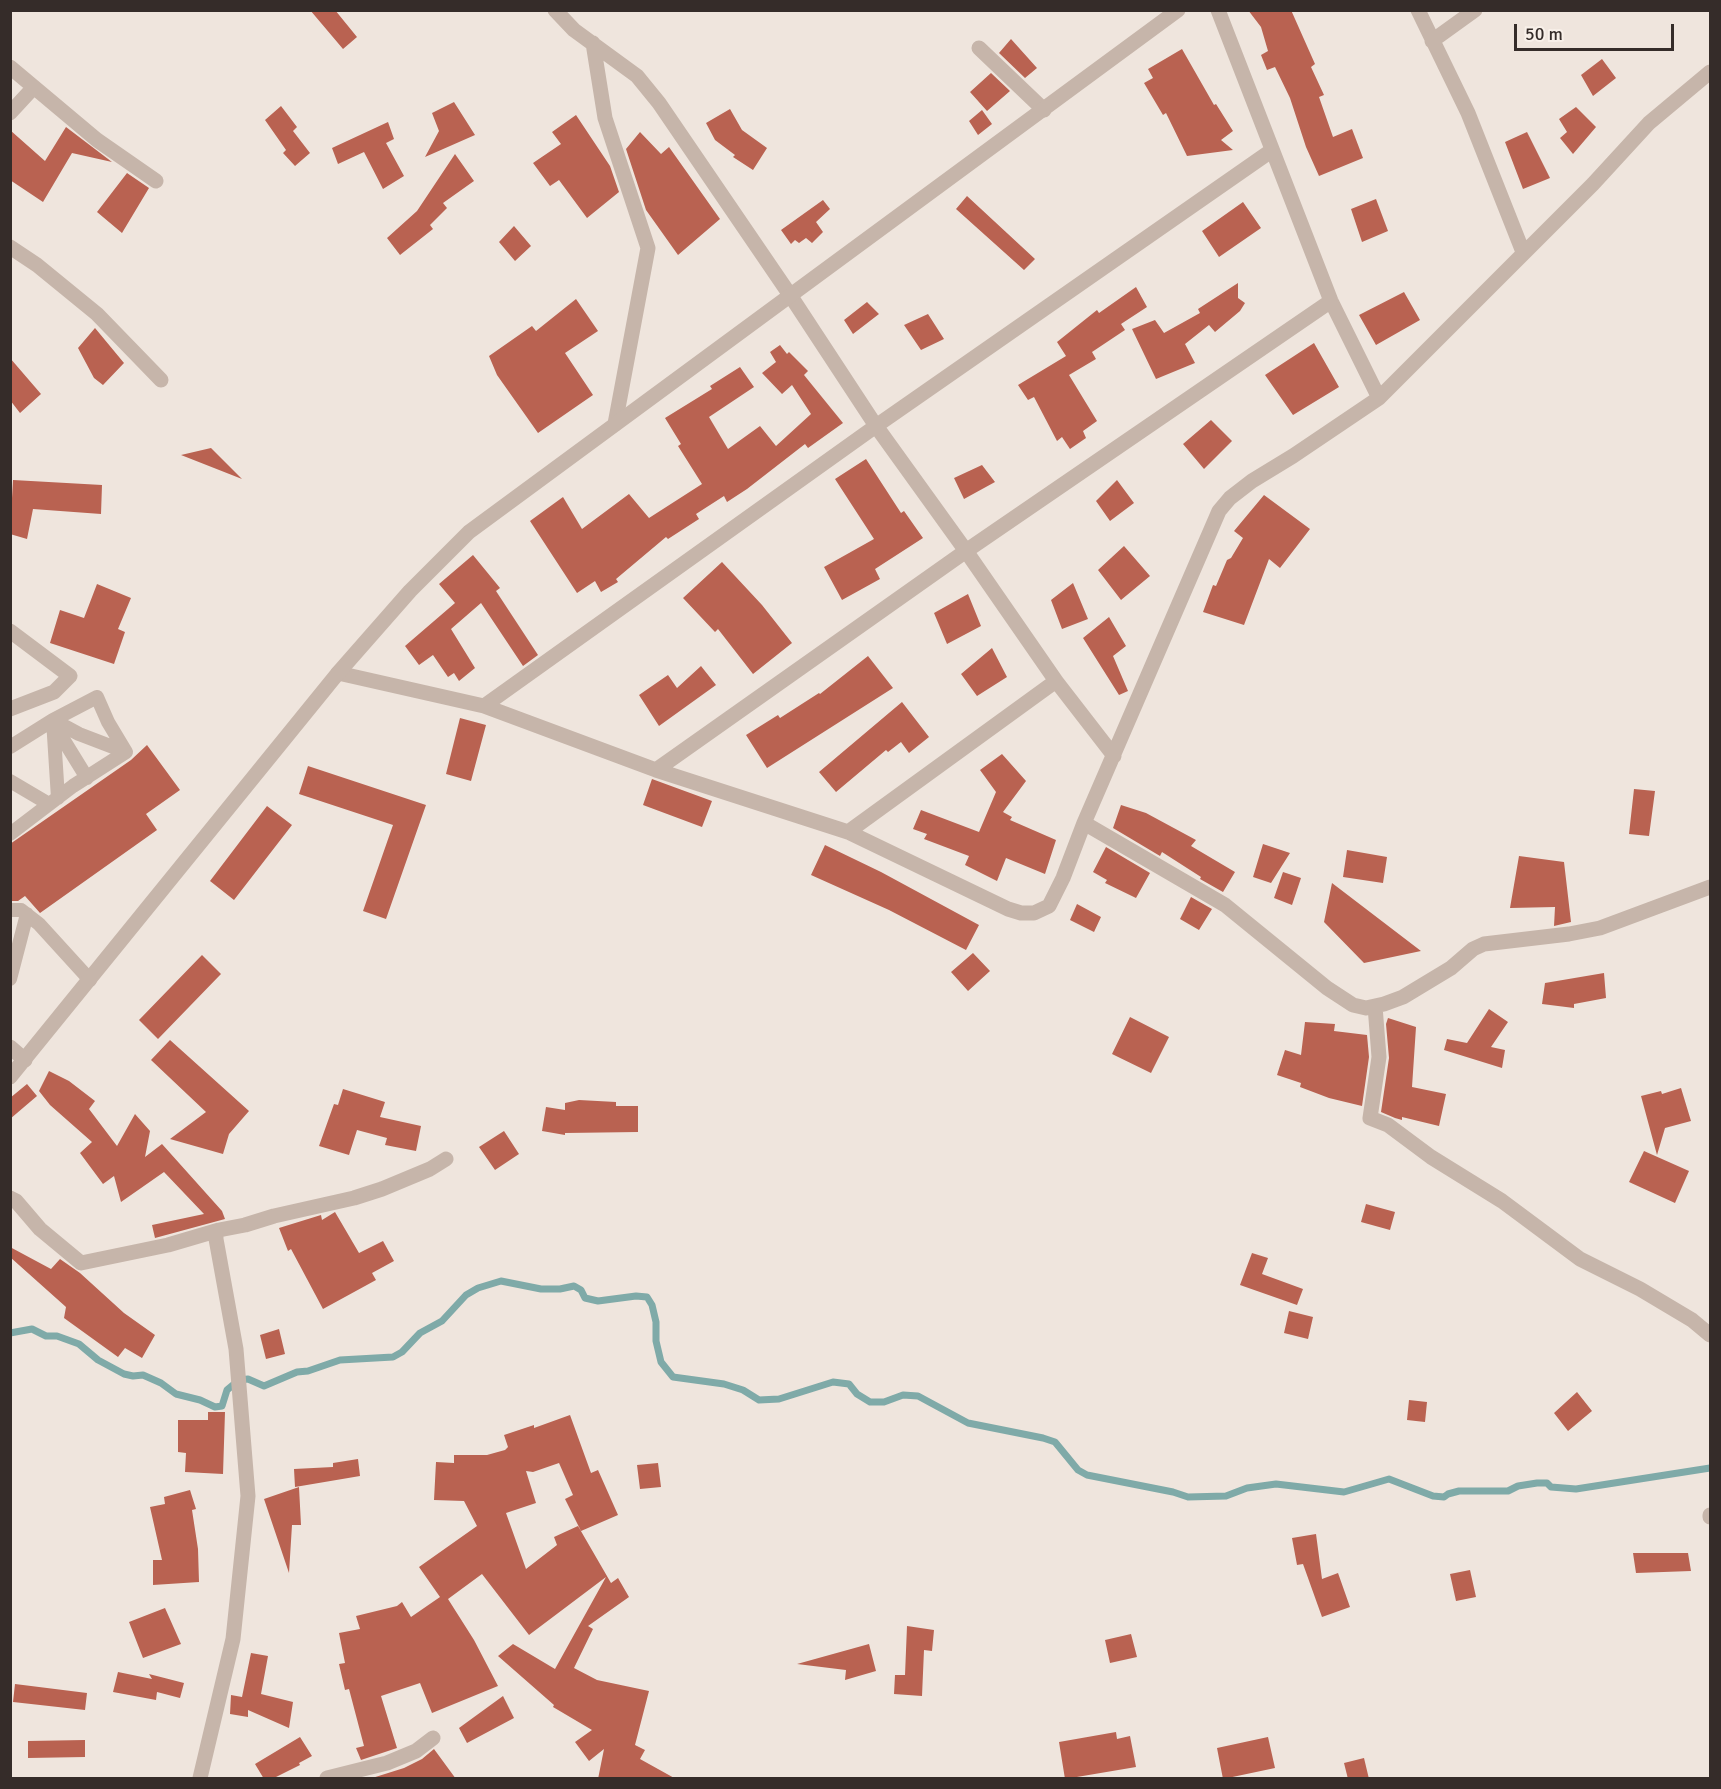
<!DOCTYPE html>
<html>
<head>
<meta charset="utf-8">
<style>
	body { margin:0 }
	#map { position:relative; width:1721px; height:1789px; overflow:hidden; background:#efe5dd; font-family:Signika,sans-serif }
	canvas { display:block }
	.frame { position:absolute; inset:0; border:12px solid #352c29; pointer-events:none }
	.scale { position:absolute; left:1514px; top:24px; width:160px; height:27px; box-sizing:border-box; border:3px solid #352c29; border-top:0; padding-left:8px; font-size:18px; line-height:21px; white-space:nowrap; color:#352c29; -webkit-text-stroke:4px #f8f0e9; paint-order:stroke }
</style>
</head>
<body>
<div id="map">
<canvas width="1721" height="1789"></canvas>
<div class="frame"></div>
<div class="scale">50 m</div>
</div>
<script>
const ctx = document.querySelector('canvas').getContext('2d');
ctx.lineJoin = 'round';
function toPath(rows) {
  const path = new Path2D();
  for (const r of rows) {
    path.moveTo(r[0], r[1]);
    for (let i = 2; i < r.length; i += 2) path.lineTo(r[i], r[i + 1]);
  }
  return path;
}
function trace(path, color, width, dash) {
  ctx.strokeStyle = color;
  ctx.lineWidth = width;
  ctx.lineCap = dash ? 'butt' : 'round';
  ctx.setLineDash(dash || []);
  ctx.stroke(path);
}
function fill(path, color) {
  ctx.fillStyle = color;
  ctx.fill(path, 'evenodd');
}
trace(toPath([
	[10,1333,32,1329,46,1336,57,1336,79,1344,98,1360,124,1374,133,1376,143,1375,161,1383,176,1394,200,1400,215,1407,222,1406,227,1390,239,1380,248,1379,264,1386,297,1372,308,1371,340,1360,393,1357,402,1352,420,1333,442,1321,466,1295,478,1288,501,1281,541,1289,560,1289,574,1286,581,1290,585,1298,598,1301,636,1296,647,1297,652,1305,656,1322,656,1341,661,1362,673,1377,724,1384,743,1390,759,1400,779,1399,833,1382,849,1384,857,1394,870,1402,884,1402,903,1395,918,1396,968,1423,1043,1438,1055,1442,1078,1470,1087,1475,1173,1492,1188,1497,1226,1496,1247,1488,1276,1484,1344,1492,1389,1479,1433,1496,1444,1497,1448,1494,1459,1491,1508,1491,1518,1486,1537,1483,1547,1483,1551,1487,1576,1489,1710,1468]
]), '#7faaa8', 7);
fill(toPath([
	[310,10,335,10,357,37,343,49],
	[1248,10,1291,10,1315,64,1311,67,1324,95,1319,97,1333,137,1352,129,1363,158,1319,176,1306,147,1290,98,1275,67,1267,70,1261,55,1268,51,1261,27],
	[1011,39,1037,68,1025,78,999,53],
	[1182,49,1214,105,1216,104,1233,131,1221,140,1233,150,1187,156,1166,113,1163,115,1144,83,1153,78,1148,69],
	[1602,59,1616,78,1593,96,1581,75],
	[991,73,1010,91,987,111,970,92],
	[454,102,475,135,425,157,439,131,432,113],
	[281,106,297,127,293,131,310,153,295,166,283,153,286,150,265,120],
	[1576,107,1596,127,1573,154,1560,138,1567,132,1559,119],
	[730,109,742,130,767,148,753,170,733,157,735,155,715,140,706,123],
	[982,110,992,124,978,135,969,121],
	[576,115,610,166,619,192,587,218,559,180,550,186,533,163,561,144,552,132],
	[388,122,394,139,386,143,404,176,383,189,364,152,338,164,332,148],
	[66,127,112,162,72,153,43,202,10,180,10,130,45,161],
	[640,132,661,154,669,147,720,219,678,255,646,210,626,149],
	[1527,132,1550,178,1523,189,1505,142],
	[455,154,474,181,443,203,447,208,430,225,433,229,400,255,387,238,417,211],
	[127,173,149,188,122,233,97,212],
	[967,196,1035,259,1024,270,956,209],
	[1376,199,1388,231,1362,242,1351,209],
	[823,200,830,209,816,222,823,232,812,243,806,238,799,243,795,240,791,244,781,230],
	[1243,202,1261,228,1219,257,1202,231],
	[514,226,531,246,515,261,499,242],
	[1238,283,1238,298,1245,303,1240,311,1215,332,1209,325,1185,344,1195,363,1156,379,1132,329,1155,320,1164,333,1200,313,1198,309],
	[1136,287,1147,307,1121,324,1125,330,1092,352,1096,359,1069,375,1097,421,1083,431,1086,438,1070,449,1062,437,1057,441,1034,397,1028,400,1018,385,1066,356,1057,342,1097,310,1099,313],
	[1404,292,1420,320,1376,345,1359,315],
	[576,299,598,331,565,353,593,395,538,433,497,375,489,356,532,326,536,331],
	[867,302,879,314,853,334,844,320],
	[928,314,944,339,921,350,904,325],
	[95,328,124,363,103,385,94,378,78,348],
	[1314,343,1339,387,1293,415,1265,375],
	[780,345,787,354,789,352,808,371,804,375,843,423,808,448,805,444,747,489,727,502,724,496,696,514,699,519,668,539,666,537,616,579,618,582,601,592,595,581,577,593,530,521,563,497,582,529,629,494,649,518,702,484,678,446,681,444,665,418,712,389,710,386,740,367,754,387,709,417,728,449,760,426,776,446,811,414,792,385,782,394,762,373,776,362,770,352],
	[10,358,41,394,20,413,10,400],
	[1211,420,1232,441,1204,469,1183,444],
	[211,448,242,479,181,455],
	[866,459,901,513,904,511,923,538,875,569,880,579,842,600,824,567,874,539,835,479],
	[982,465,995,482,964,499,954,478],
	[13,480,102,485,101,514,33,509,27,539,10,534],
	[1117,480,1134,503,1110,521,1096,501],
	[1264,495,1310,529,1280,568,1269,559,1244,625,1203,612,1213,585,1216,586,1227,560,1231,558,1243,538,1234,531],
	[1124,546,1150,576,1121,600,1098,570],
	[473,555,500,588,496,591,538,655,523,666,481,603,451,629,475,668,459,681,454,673,448,677,433,655,419,665,405,646,455,603,439,584],
	[722,562,762,605,792,643,753,674,718,629,715,632,683,598],
	[1073,583,1088,619,1062,629,1051,600],
	[97,584,131,598,118,629,125,632,114,664,50,643,60,610,84,618],
	[968,594,981,626,947,644,934,613],
	[1109,617,1126,646,1113,656,1128,691,1119,695,1083,638],
	[992,648,1007,677,977,696,961,674],
	[868,656,893,688,767,768,746,735,778,715,780,718,819,693,820,694],
	[701,666,716,685,659,726,639,695,668,675,677,688],
	[902,702,929,737,909,753,901,742,888,752,886,750,836,792,819,772],
	[460,718,486,725,471,781,446,774],
	[147,745,180,790,146,814,157,830,40,913,25,896,18,901,10,901,10,844,131,760],
	[1002,754,1026,781,1003,812,1012,817,1010,820,1056,840,1045,874,1006,858,997,881,965,865,969,856,924,839,927,834,913,829,921,810,979,832,996,792,980,770],
	[308,766,426,805,386,919,363,911,393,825,299,794],
	[652,779,712,801,702,827,643,805],
	[1634,789,1655,791,1649,836,1629,834],
	[1121,805,1146,813,1196,840,1191,846,1235,872,1223,892,1200,879,1201,877,1162,852,1160,856,1113,828],
	[267,806,292,825,234,900,210,881],
	[1263,844,1290,853,1271,883,1253,877],
	[825,845,881,872,979,925,966,950,889,910,811,875],
	[1106,847,1150,873,1136,898,1105,883,1107,880,1093,872],
	[1347,850,1387,857,1383,883,1343,877],
	[1519,856,1564,862,1571,922,1554,926,1555,907,1510,908],
	[1283,872,1301,878,1292,905,1274,898],
	[1332,883,1421,951,1364,963,1324,922],
	[1191,897,1212,909,1199,930,1180,919],
	[1077,904,1101,917,1094,932,1070,920],
	[973,953,990,971,968,991,951,972],
	[202,955,221,974,158,1039,139,1020],
	[1604,973,1606,998,1574,1004,1574,1008,1542,1004,1545,983],
	[1489,1009,1508,1022,1491,1047,1505,1050,1502,1068,1444,1050,1447,1039,1467,1043],
	[1130,1017,1169,1037,1151,1073,1112,1054],
	[1388,1018,1416,1027,1412,1087,1446,1094,1439,1126,1402,1117,1402,1120,1395,1118,1381,1112,1389,1058,1386,1024],
	[1305,1022,1335,1024,1334,1031,1367,1035,1369,1057,1362,1106,1329,1098,1300,1087,1301,1083,1277,1075,1285,1050,1301,1055],
	[170,1040,249,1111,229,1134,223,1154,170,1139,206,1112,151,1060],
	[49,1071,69,1081,95,1101,89,1109,117,1146,135,1114,150,1131,145,1157,162,1144,222,1211,225,1219,155,1238,152,1225,204,1214,164,1172,121,1202,114,1176,103,1184,80,1153,92,1142,50,1105,39,1091],
	[27,1084,37,1096,10,1119,10,1098],
	[1681,1088,1691,1121,1665,1128,1657,1155,1641,1096,1661,1091,1662,1094],
	[343,1089,385,1102,380,1117,421,1126,416,1151,385,1145,387,1138,357,1130,349,1155,319,1146,334,1104,338,1105],
	[579,1100,616,1102,616,1106,638,1106,638,1132,565,1133,565,1135,542,1131,546,1107,565,1110,565,1103],
	[504,1131,519,1154,495,1170,479,1147],
	[1644,1151,1689,1171,1675,1203,1629,1182],
	[1366,1204,1395,1212,1390,1230,1361,1222],
	[335,1212,359,1253,383,1241,394,1261,372,1273,376,1280,323,1309,291,1249,288,1251,279,1228,321,1215,322,1220],
	[10,1247,51,1269,60,1259,80,1273,124,1313,155,1335,142,1358,125,1348,118,1357,64,1318,66,1307,10,1257],
	[1252,1253,1268,1258,1262,1274,1303,1289,1297,1305,1240,1285],
	[1289,1311,1313,1317,1308,1339,1284,1333],
	[279,1329,285,1354,266,1359,260,1335],
	[1577,1392,1592,1411,1568,1431,1554,1413],
	[1409,1400,1427,1402,1425,1422,1407,1420],
	[208,1412,225,1412,223,1474,185,1472,186,1453,178,1452,178,1420,208,1420],
	[570,1415,591,1473,598,1470,618,1515,581,1531,565,1499,573,1495,559,1463,533,1472,526,1471,536,1503,506,1513,526,1569,557,1545,554,1537,578,1526,611,1583,618,1578,629,1597,588,1626,593,1629,574,1668,597,1680,649,1691,635,1745,645,1750,640,1759,676,1779,598,1779,604,1749,589,1761,575,1742,592,1730,553,1707,554,1705,498,1656,513,1644,555,1669,606,1577,529,1635,482,1574,448,1599,474,1640,498,1686,432,1713,420,1683,381,1696,397,1748,361,1760,356,1748,364,1746,349,1689,345,1690,339,1664,345,1663,339,1633,360,1629,356,1616,397,1606,402,1602,411,1617,440,1597,419,1567,477,1526,464,1501,434,1500,436,1462,454,1463,454,1455,487,1455,505,1450,508,1447,504,1435,534,1425,534,1428],
	[358,1459,360,1476,295,1487,294,1469,333,1467,333,1463],
	[658,1463,661,1487,640,1489,637,1465],
	[299,1487,301,1525,292,1525,289,1573,264,1499],
	[190,1490,196,1509,192,1510,198,1549,199,1582,153,1585,153,1560,162,1560,150,1507,165,1504,164,1497],
	[1316,1534,1322,1579,1338,1573,1350,1607,1322,1617,1303,1564,1297,1565,1292,1538],
	[1633,1553,1688,1553,1691,1571,1636,1573],
	[1470,1570,1476,1597,1456,1601,1450,1574],
	[165,1608,181,1644,143,1658,129,1622],
	[907,1626,934,1630,932,1651,924,1650,922,1696,894,1694,895,1675,905,1675],
	[1131,1634,1137,1657,1110,1663,1105,1640],
	[869,1644,876,1671,845,1680,846,1670,797,1664],
	[251,1653,268,1656,261,1694,293,1702,289,1728,248,1710,248,1717,230,1714,231,1695,242,1697],
	[118,1672,152,1679,149,1674,184,1683,180,1698,157,1692,156,1700,113,1692],
	[15,1684,87,1693,85,1710,13,1702],
	[503,1696,514,1718,467,1743,459,1728],
	[1116,1732,1117,1739,1130,1736,1136,1767,1065,1779,1059,1742],
	[300,1737,312,1756,299,1763,300,1765,272,1779,264,1779,255,1764],
	[1268,1737,1275,1768,1223,1779,1217,1748],
	[85,1740,85,1757,28,1758,28,1741],
	[434,1749,456,1779,369,1779,404,1768,422,1759],
	[1364,1758,1369,1779,1348,1779,1344,1763]
]), '#b96251');
trace(toPath([
	[97,697,108,722,126,752,79,734,53,720,97,697],
	[55,726,87,778],
	[10,747,53,720,58,798],
	[10,781,49,804],
	[10,834,73,786,126,752],
	[10,910,21,910,39,924,90,980],
	[10,979,27,914]
]), '#c6b5aa', 14);
trace(toPath([
	[555,10,574,30,637,76,659,103,790,295,876,426,966,551,1056,681,1114,756],
	[1218,10,1331,301,1379,398],
	[1418,10,1468,113,1523,252],
	[1432,41,1475,10],
	[593,43,605,118,648,248,615,424],
	[979,48,1044,110],
	[10,67,97,140,156,181],
	[10,113,34,87],
	[10,247,37,265,97,314,161,380],
	[10,631,70,676,54,692,10,709],
	[338,673,484,706,656,770,848,832,1008,909,1021,913,1034,913,1049,906,1063,878,1084,823,1219,511,1230,498,1252,481,1293,456,1379,398,1593,184,1649,123,1710,72],
	[484,706,876,426,1271,151],
	[656,770,966,551,1331,301],
	[1084,823,1225,905,1327,988,1353,1005,1366,1008,1384,1004,1403,997,1451,968,1473,949,1484,944,1569,934,1600,928,1710,887],
	[848,832,1056,681],
	[1375,1006,1379,1057,1370,1118,1388,1125,1431,1157,1502,1201,1580,1259,1640,1289,1692,1320,1710,1335],
	[10,1047,25,1060],
	[10,1198,16,1201,40,1229,81,1263,168,1245,219,1230,245,1225,274,1216,354,1198,382,1189,430,1169,446,1159],
	[1710,1517,1710,1515],
	[200,1778,233,1639,248,1496,236,1349,216,1239,216,1233,219,1230],
	[327,1778,387,1763,416,1751,433,1738]
]), '#c6b5aa', 15);
trace(toPath([
	[10,1077,338,673,410,591,469,532,1178,10]
]), '#c6b5aa', 15);
</script>
</body>
</html>
